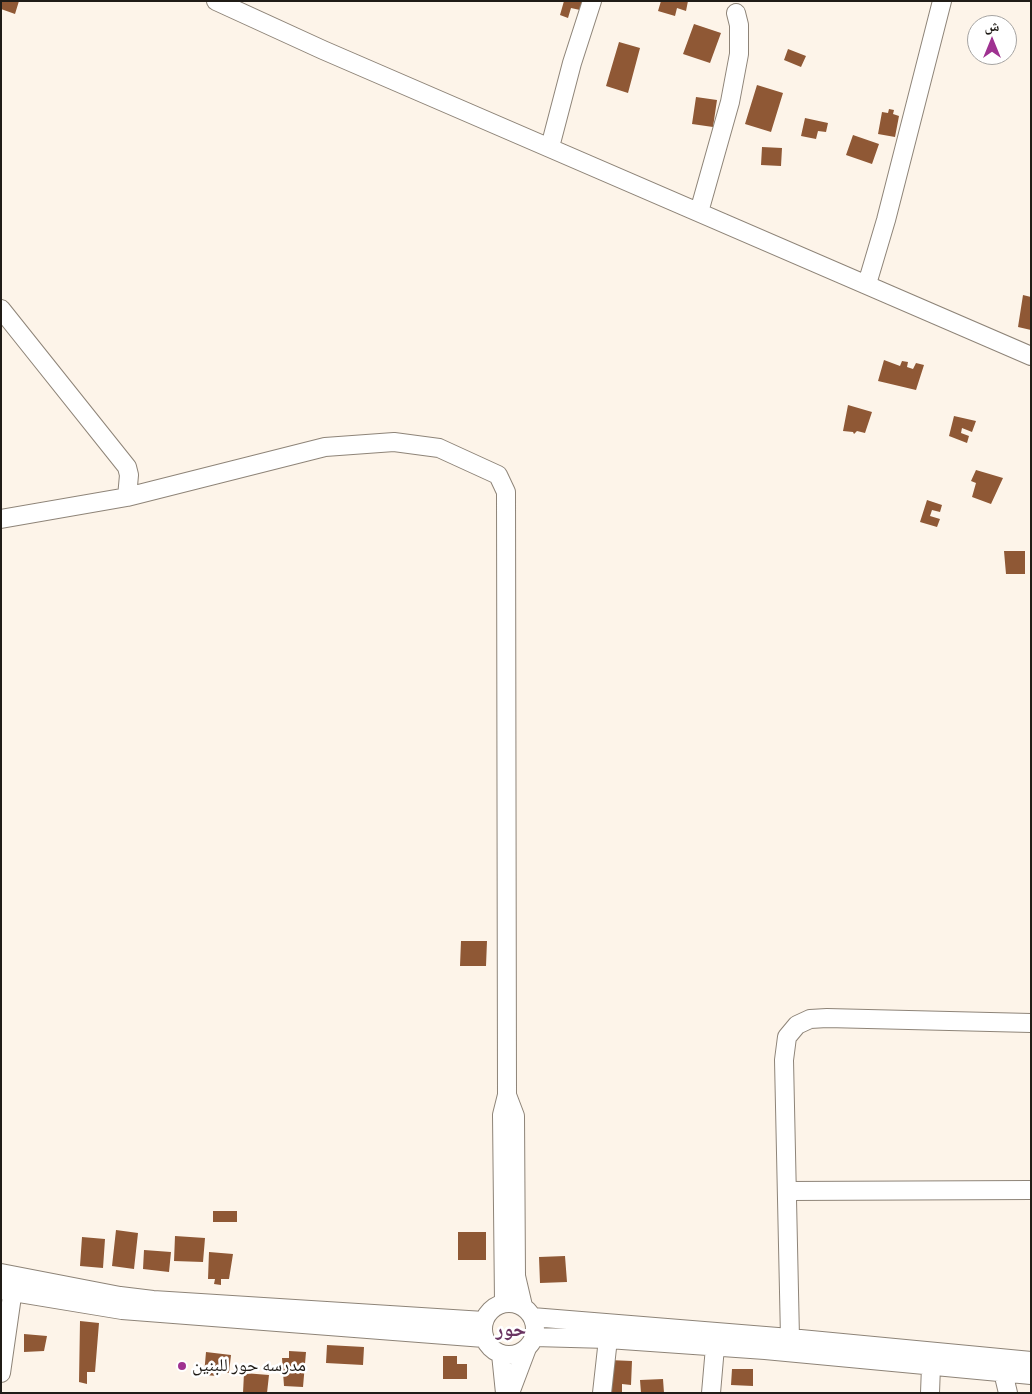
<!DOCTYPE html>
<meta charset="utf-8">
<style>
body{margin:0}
#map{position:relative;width:1032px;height:1394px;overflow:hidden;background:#fdf4e9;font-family:"PT Sans Narrow","Noto Naskh Arabic",sans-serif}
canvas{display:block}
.frame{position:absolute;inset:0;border:2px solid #201c17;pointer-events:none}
.north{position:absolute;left:967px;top:15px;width:50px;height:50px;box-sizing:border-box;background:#fff;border:1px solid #a6a4a2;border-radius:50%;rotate:0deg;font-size:14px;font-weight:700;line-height:20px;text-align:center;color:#201c17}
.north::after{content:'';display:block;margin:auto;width:18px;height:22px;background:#9f3291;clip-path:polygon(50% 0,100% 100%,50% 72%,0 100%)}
</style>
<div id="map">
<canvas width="1032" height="1394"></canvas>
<div class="frame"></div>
<div class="north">ش</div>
</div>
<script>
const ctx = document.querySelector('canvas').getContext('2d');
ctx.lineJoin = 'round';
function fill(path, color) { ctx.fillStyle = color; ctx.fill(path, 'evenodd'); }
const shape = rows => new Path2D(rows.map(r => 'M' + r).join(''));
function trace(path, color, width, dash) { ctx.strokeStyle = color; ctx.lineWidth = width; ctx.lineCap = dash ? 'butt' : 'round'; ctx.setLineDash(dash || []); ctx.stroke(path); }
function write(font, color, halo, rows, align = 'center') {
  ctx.font = font + ' "PT Sans Narrow","Noto Naskh Arabic",sans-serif'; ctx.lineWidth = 5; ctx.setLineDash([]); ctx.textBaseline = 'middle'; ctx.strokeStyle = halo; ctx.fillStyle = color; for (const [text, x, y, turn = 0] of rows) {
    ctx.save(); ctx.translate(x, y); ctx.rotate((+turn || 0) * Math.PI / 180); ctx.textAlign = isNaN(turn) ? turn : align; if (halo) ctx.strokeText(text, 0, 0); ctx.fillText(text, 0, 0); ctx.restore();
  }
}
fill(shape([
 [1,1,19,1,15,14,1,9],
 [564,1,582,1,580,10,571,8,568,18,560,15],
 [661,1,688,1,686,11,677,8,675,16,658,11],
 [694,24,721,33,710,63,683,54],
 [619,42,640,48,628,93,606,86],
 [788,49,806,56,801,67,784,60],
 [757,85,783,93,771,132,745,124],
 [696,97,717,100,713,127,692,124],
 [889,109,894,110,893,114,899,116,895,137,878,134,882,112,888,113],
 [805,118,828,123,826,132,818,131,816,139,801,136],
 [853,135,879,144,872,164,846,155],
 [762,147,782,148,781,166,761,165],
 [1023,295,1031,297,1031,330,1018,327],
 [884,360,900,366,902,361,908,362,907,367,913,369,916,363,924,365,916,390,878,381],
 [848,405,872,412,865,433,857,431,854,434,853,432,843,431],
 [954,416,976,421,972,432,962,428,961,433,969,436,967,443,949,436],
 [976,470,1003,478,991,504,972,497,976,483,971,481],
 [927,500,942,505,940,512,932,510,930,516,940,519,937,527,920,522],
 [1004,551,1025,551,1025,574,1006,574],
 [461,941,487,941,486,966,460,966],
 [213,1211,237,1211,237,1222,213,1222],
 [116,1230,138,1233,134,1269,112,1266],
 [458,1232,486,1232,486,1260,458,1260],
 [175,1236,205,1238,203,1262,174,1261],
 [82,1237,105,1239,103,1268,80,1266],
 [144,1250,171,1252,169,1272,143,1269],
 [209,1252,233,1254,229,1279,221,1279,221,1285,214,1284,215,1279,208,1279],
 [565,1256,567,1282,540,1283,539,1257],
 [80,1321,99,1323,95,1372,87,1372,87,1384,79,1382],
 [24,1334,47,1336,44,1351,24,1352],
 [327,1345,364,1347,363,1365,326,1363],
 [289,1351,306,1352,303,1387,284,1386,282,1358,289,1358],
 [206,1352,231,1355,229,1373,218,1372,218,1376,204,1375],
 [443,1356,457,1356,457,1364,467,1364,467,1379,443,1379],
 [609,1360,632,1361,631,1385,622,1384,622,1392,608,1393],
 [732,1369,753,1369,753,1386,731,1385],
 [244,1373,269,1375,267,1393,243,1393],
 [663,1379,664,1393,641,1393,640,1380]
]), '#8f5835');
const minor = shape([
 [216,1,323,50,1031,356],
 [550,147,572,63,592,1],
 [699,212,730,102,739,54,739,25,736,13],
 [867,284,886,220,942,1],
 [1,309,127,467,129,475,127,497],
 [1,519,127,497,325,447,394,442,439,448,498,475,506,492,507,1095,502,1115,504,1302],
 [507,1095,515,1116,516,1276,523,1306],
 [788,1191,1031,1190],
 [1,1273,120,1296,153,1300,484,1321],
 [1,1290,122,1310,484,1338],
 '483 1329a26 26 0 1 1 52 0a26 26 0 1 1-52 0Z',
 [532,1317,790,1338,1031,1361],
 [534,1337,608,1339,765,1350,1031,1375],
 [790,1338,784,1060,787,1037,797,1025,810,1019,827,1018,1031,1023],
 [501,1354,505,1393],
 [929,1356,931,1366,930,1393],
 [1003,1372,1008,1393],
 [1,1373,14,1282],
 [510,1393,527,1348],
 [602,1393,608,1339],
 [711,1393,715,1347]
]);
trace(minor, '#8e8478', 20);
trace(minor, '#fff', 18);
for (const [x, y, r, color] of [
 [182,1366,5,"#9f3291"]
]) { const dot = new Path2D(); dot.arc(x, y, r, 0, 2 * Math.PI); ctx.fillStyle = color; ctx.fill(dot); trace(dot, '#fff', 2); }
write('18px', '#201c17', '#fff', [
 ["مدرسه حور للبنين",192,1366]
], 'left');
write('bold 20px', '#6a3461', '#fff', [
 ["حور",511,1330]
]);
</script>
